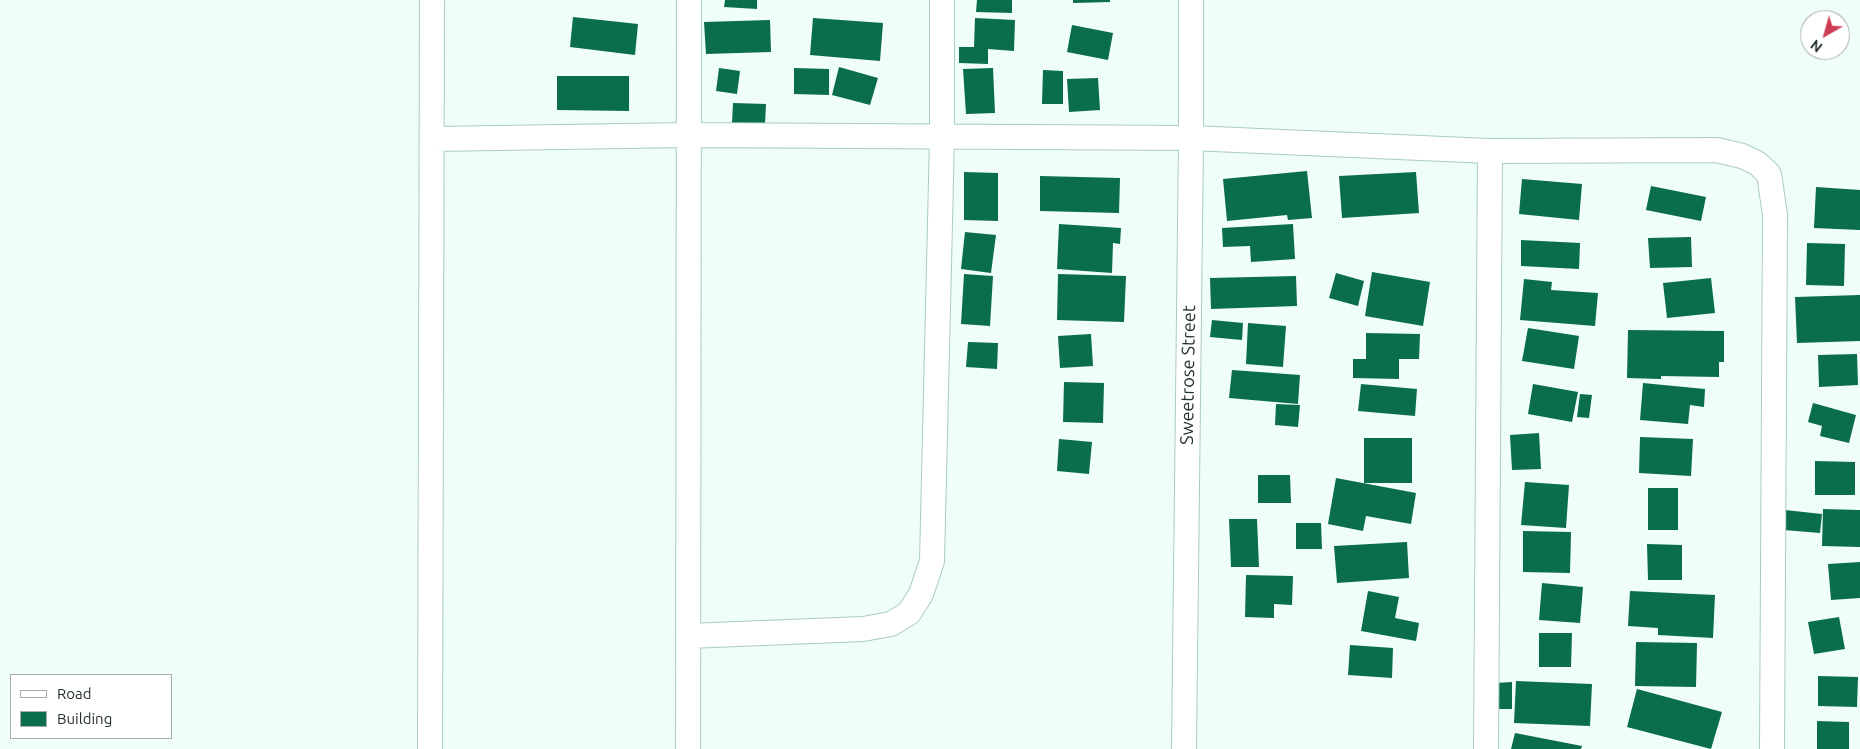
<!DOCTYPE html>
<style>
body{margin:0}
#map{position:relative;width:1860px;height:749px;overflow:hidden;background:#effef7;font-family:Ubuntu,sans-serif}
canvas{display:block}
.legend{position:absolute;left:10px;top:674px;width:162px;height:65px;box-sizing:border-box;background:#fff;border:1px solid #a7adaa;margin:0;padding:6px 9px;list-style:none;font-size:15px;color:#23322b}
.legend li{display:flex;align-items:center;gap:10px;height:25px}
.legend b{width:25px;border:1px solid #a7adaa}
.north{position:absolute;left:1800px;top:10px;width:50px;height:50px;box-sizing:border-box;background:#fff;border:1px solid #a7adaa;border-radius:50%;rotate:218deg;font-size:14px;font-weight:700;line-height:20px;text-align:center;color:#23322b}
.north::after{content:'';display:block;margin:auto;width:18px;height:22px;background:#ce3d56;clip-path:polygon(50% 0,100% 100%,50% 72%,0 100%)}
</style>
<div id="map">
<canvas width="1860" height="749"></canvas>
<ul class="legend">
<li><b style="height:6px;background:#fff"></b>Road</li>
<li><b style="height:14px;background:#096d4e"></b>Building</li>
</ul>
<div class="north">N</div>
</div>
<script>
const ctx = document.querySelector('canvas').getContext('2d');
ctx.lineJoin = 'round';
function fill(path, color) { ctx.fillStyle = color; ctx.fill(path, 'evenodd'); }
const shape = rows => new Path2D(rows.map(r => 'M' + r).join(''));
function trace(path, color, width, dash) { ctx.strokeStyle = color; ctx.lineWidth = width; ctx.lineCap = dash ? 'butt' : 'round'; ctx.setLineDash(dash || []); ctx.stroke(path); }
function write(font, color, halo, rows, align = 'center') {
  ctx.font = font + ' Ubuntu,sans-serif'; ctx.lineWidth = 5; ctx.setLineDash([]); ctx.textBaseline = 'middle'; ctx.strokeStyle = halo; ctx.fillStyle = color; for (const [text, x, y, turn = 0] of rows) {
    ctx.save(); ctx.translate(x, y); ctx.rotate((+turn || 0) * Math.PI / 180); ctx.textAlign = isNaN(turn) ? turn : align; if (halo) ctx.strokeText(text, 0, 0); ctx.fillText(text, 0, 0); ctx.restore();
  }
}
fill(shape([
 [725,0,757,0,757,9,724,7],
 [977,0,1012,0,1012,13,976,12],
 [1073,0,1110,0,1110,2,1073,3],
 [573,17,638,24,635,55,570,47],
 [813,18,883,23,880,61,810,55],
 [975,18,1015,20,1014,51,988,49,988,64,959,63,959,47,974,47],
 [770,20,771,52,706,54,704,22],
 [1072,25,1113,33,1108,60,1067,52],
 [839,67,878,78,870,105,832,95],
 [719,68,740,71,737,94,716,91],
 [794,68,829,69,829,95,794,94],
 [993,68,995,113,966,114,963,69],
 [1043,70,1063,71,1063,104,1042,104],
 [557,76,629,76,629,111,557,110],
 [1098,78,1100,110,1069,112,1067,79],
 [733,103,766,104,765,124,732,123],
 [1307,171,1312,218,1288,220,1287,215,1227,221,1223,179],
 [964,172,998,173,998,221,964,220],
 [1416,172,1419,213,1342,218,1339,176],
 [1040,176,1120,178,1119,213,1040,211],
 [1522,179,1582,184,1579,220,1519,214],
 [1651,186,1706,197,1701,221,1646,210],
 [1816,187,1860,190,1860,230,1814,228],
 [1059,224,1121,228,1120,244,1113,243,1112,273,1057,269],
 [1293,224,1295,259,1251,262,1250,246,1223,247,1222,228],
 [965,232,996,235,991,273,961,269],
 [1691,237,1692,267,1650,268,1648,238],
 [1521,240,1580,243,1579,269,1521,266],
 [1807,243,1845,244,1844,286,1806,285],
 [1372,272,1430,282,1423,326,1365,316],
 [1336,273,1364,281,1358,306,1329,298],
 [964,274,993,276,990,326,961,324],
 [1058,274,1126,276,1124,322,1057,320],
 [1296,276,1297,306,1211,309,1210,278],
 [1711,278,1715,313,1667,318,1663,283],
 [1524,279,1552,282,1551,290,1598,293,1595,326,1520,320],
 [1860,295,1860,341,1797,343,1795,297],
 [1212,320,1243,323,1242,340,1210,337],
 [1248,323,1286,326,1283,367,1246,364],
 [1528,328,1579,336,1574,369,1522,361],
 [1628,330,1724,331,1724,362,1719,362,1719,377,1661,376,1661,379,1627,378],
 [1366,333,1420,334,1419,359,1399,359,1399,379,1353,378,1353,359,1366,359],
 [1091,334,1093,366,1060,368,1058,336],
 [968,342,998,343,997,369,966,367],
 [1857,354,1858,385,1819,387,1818,355],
 [1232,370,1300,375,1298,404,1229,398],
 [1064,382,1104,383,1103,423,1063,422],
 [1643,383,1705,389,1704,407,1690,405,1688,424,1640,420],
 [1361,384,1417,389,1415,416,1358,411],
 [1533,384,1578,392,1572,422,1528,414],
 [1580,394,1592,395,1589,418,1577,417],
 [1813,403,1856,415,1849,443,1820,436,1822,426,1808,422],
 [1276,404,1300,405,1298,427,1275,425],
 [1539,433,1541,469,1512,470,1510,435],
 [1640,437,1693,439,1691,476,1639,473],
 [1364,438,1412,438,1412,483,1364,483],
 [1059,439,1092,442,1089,474,1057,471],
 [1815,461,1855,462,1855,495,1815,495],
 [1258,475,1290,475,1291,503,1258,503],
 [1336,478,1416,493,1411,524,1366,516,1363,531,1328,524],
 [1525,482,1569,485,1566,528,1521,525],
 [1648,488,1678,488,1678,530,1648,530],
 [1823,509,1860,510,1860,547,1822,546],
 [1785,510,1822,514,1820,533,1784,530],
 [1229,519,1257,519,1259,567,1231,567],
 [1296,523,1321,523,1322,549,1296,549],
 [1523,531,1571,532,1570,573,1523,572],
 [1407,542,1409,578,1337,583,1334,546],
 [1647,544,1682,545,1682,580,1648,580],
 [1860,562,1860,598,1831,600,1828,564],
 [1246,575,1293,576,1292,605,1274,604,1274,618,1245,617],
 [1542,583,1583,587,1580,623,1539,620],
 [1368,591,1399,597,1395,618,1419,623,1416,641,1361,631],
 [1630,591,1715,595,1713,638,1658,635,1658,628,1628,626],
 [1839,617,1845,649,1814,654,1808,622],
 [1539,633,1572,633,1571,667,1539,667],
 [1636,642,1697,643,1696,687,1635,686],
 [1350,645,1393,648,1392,678,1348,675],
 [1818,676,1858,677,1857,707,1818,706],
 [1516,681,1592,684,1590,726,1514,723],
 [1512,682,1512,709,1495,709,1495,683],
 [1637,689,1722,712,1711,749,1627,727],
 [1817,721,1849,722,1849,749,1817,749],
 [1515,733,1582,746,1581,749,1511,749]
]), '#096d4e');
const street = shape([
 [433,139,689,135,1191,138,1490,151,1717,150,1742,156,1757,163,1769,174,1775,215,1772,749],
 [688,636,863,629,891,624,909,613,921,594,932,561,942,138,942,0],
 [430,749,432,0],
 [688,749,689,0],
 [1184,749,1191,138,1191,0],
 [1486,749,1490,151]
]);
trace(street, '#a8cebc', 26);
trace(street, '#fff', 24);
write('18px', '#23322b', '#fff', [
 ["Sweetrose Street",1188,375,-89]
]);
</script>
